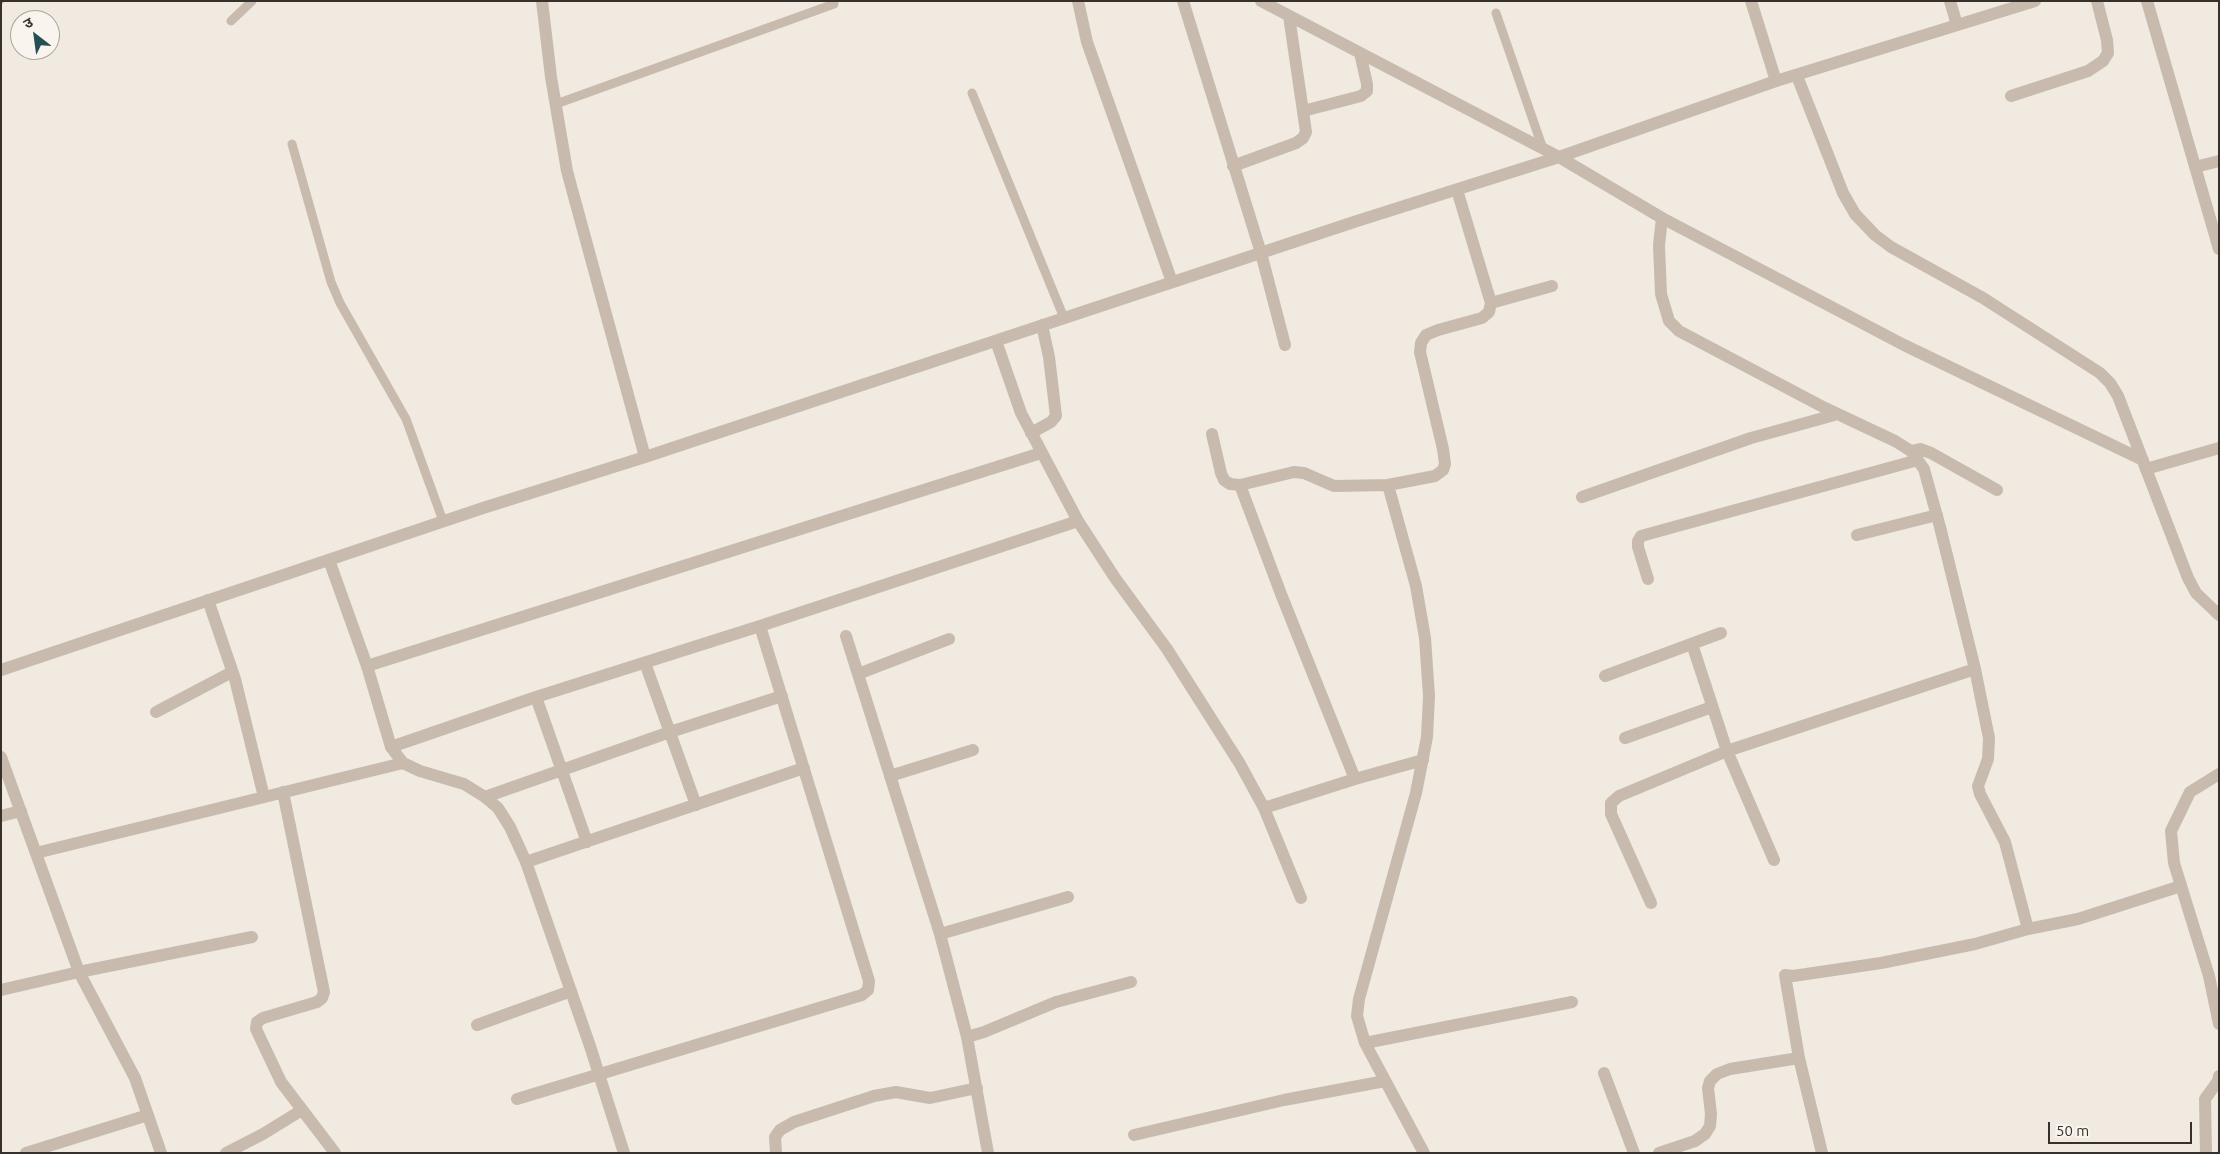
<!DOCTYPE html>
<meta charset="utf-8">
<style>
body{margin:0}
#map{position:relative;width:2220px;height:1154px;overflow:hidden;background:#f1eae1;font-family:Ubuntu,"Noto Sans Devanagari",sans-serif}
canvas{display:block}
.frame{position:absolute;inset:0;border:2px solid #37302b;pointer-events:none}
.north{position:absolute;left:10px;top:10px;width:50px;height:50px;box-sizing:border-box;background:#f9f4ed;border:1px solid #aba69f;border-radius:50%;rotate:330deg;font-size:14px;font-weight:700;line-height:20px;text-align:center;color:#37302b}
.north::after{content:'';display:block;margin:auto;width:18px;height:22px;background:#254f55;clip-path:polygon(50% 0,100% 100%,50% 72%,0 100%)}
.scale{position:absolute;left:2048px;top:1122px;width:144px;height:22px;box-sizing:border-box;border:2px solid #37302b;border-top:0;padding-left:6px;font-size:15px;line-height:18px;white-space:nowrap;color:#37302b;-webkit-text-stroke:4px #f9f4ed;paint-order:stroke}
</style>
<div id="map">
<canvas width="2220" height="1154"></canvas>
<div class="frame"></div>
<div class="north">उ</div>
<div class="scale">50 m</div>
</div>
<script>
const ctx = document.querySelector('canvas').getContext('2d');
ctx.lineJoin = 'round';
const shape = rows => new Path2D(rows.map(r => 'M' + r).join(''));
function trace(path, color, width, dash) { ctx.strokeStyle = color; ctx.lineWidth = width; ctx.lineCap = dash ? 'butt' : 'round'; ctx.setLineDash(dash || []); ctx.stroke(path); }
trace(shape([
 [1,3,3,1]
]), '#b4a698', 3, [2.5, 2.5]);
trace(shape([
 [1496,13,1543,149],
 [231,21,252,1],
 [972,93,1064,318],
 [556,104,834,4],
 [292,144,331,282,340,303,406,419,443,521]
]), '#c8bbae', 9);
trace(shape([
 [542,1,551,77,567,171,645,457],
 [1078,1,1087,42,1172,282],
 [1183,1,1261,253,1285,345],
 [1261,1,1559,157],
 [1751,1,1776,81],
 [1950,1,1957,25],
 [2147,1,2219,249],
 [2011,96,2088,71,2103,61,2108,53,2107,40,2097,1],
 [1303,111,1361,96,1367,91,1367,84,1360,53],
 [1233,166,1296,143,1303,138,1306,132,1289,16],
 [2195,167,2219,161],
 [1662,218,1659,245,1661,294,1669,321,1679,331,1825,408,1895,441,1911,451,1924,469,1940,527,1975,669,1989,738,1988,759,1978,786,1980,794,2005,842,2028,929,1975,944,1881,963,1793,976,1785,975,1799,1058,1822,1153],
 [1491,303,1552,286],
 [996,341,1021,413,1078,521,1115,578,1167,649,1240,764,1264,808,1301,898],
 [1031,433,1051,422,1056,416,1049,357,1042,325],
 [1212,434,1221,473,1224,480,1230,484,1240,485,1294,472,1304,473,1334,486,1388,485,1435,476,1443,470,1445,464,1443,449,1420,352,1421,343,1426,335,1438,330,1482,318,1489,312,1491,303,1457,190],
 [1911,451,1920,449,1931,453,1997,490],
 [2146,469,2219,448],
 [1240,485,1281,594,1355,779],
 [1388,485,1416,586,1425,638,1429,696,1427,737,1416,793,1359,999,1357,1016,1365,1043,1424,1153],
 [1582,497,1751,438,1838,414],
 [1857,535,1937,515],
 [1648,579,1638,547,1638,541,1641,536,1918,460],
 [208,600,235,679,264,797],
 [846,636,940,934,967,1037,988,1153],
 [1692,644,1727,751,1774,860],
 [645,663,696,805],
 [367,666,1041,453],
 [858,674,949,639],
 [1605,676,1721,633],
 [536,697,587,842],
 [156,712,232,672],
 [1625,738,1712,707],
 [391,747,536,697,760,626,1078,521],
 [1,757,79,972,135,1078,161,1153],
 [890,776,973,750],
 [283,792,324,992,322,998,317,1002,263,1018,257,1022,256,1029,281,1082,335,1153],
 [485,797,670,732,782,696],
 [1264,808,1355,779,1423,760],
 [1,816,21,811],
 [36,853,403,763],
 [526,862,804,768],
 [1651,903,1611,814,1611,803,1619,796,1727,751,1975,669],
 [2028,929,2078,919,2181,886],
 [940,934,1068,897],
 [1,990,79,972,252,937],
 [477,1025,571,991],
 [967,1037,984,1032,1056,1002,1131,982],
 [1365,1043,1572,1002],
 [1604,1073,1634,1153],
 [517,1099,862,995,868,990,869,981,760,626],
 [1134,1135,1284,1100,1385,1081],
 [26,1153,148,1115],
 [226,1153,263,1134,302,1110],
 [776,1153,775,1137,780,1130,794,1122,874,1096,896,1092,930,1098,977,1088],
 [1659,1153,1695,1141,1705,1134,1710,1126,1711,1114,1708,1088,1710,1081,1717,1074,1730,1069,1799,1058]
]), '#c8bbae', 12);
trace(shape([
 [1797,76,1843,193,1855,214,1875,235,1891,247,1983,298,2100,373,2110,383,2118,396,2188,578,2196,593,2219,615],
 [1559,157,1662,218,1904,345,2143,460],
 [329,560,367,666,391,747,403,763,420,771,464,784,485,797,498,808,510,827,526,862,590,1046,624,1153],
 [1,670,483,508,645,457,1357,221,1559,157,1776,81,2035,1],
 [2219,774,2190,792,2171,831,2174,863,2209,976,2219,1024],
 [2206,1153,2205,1099,2218,1081,2219,1076]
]), '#c8bbae', 12);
</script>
